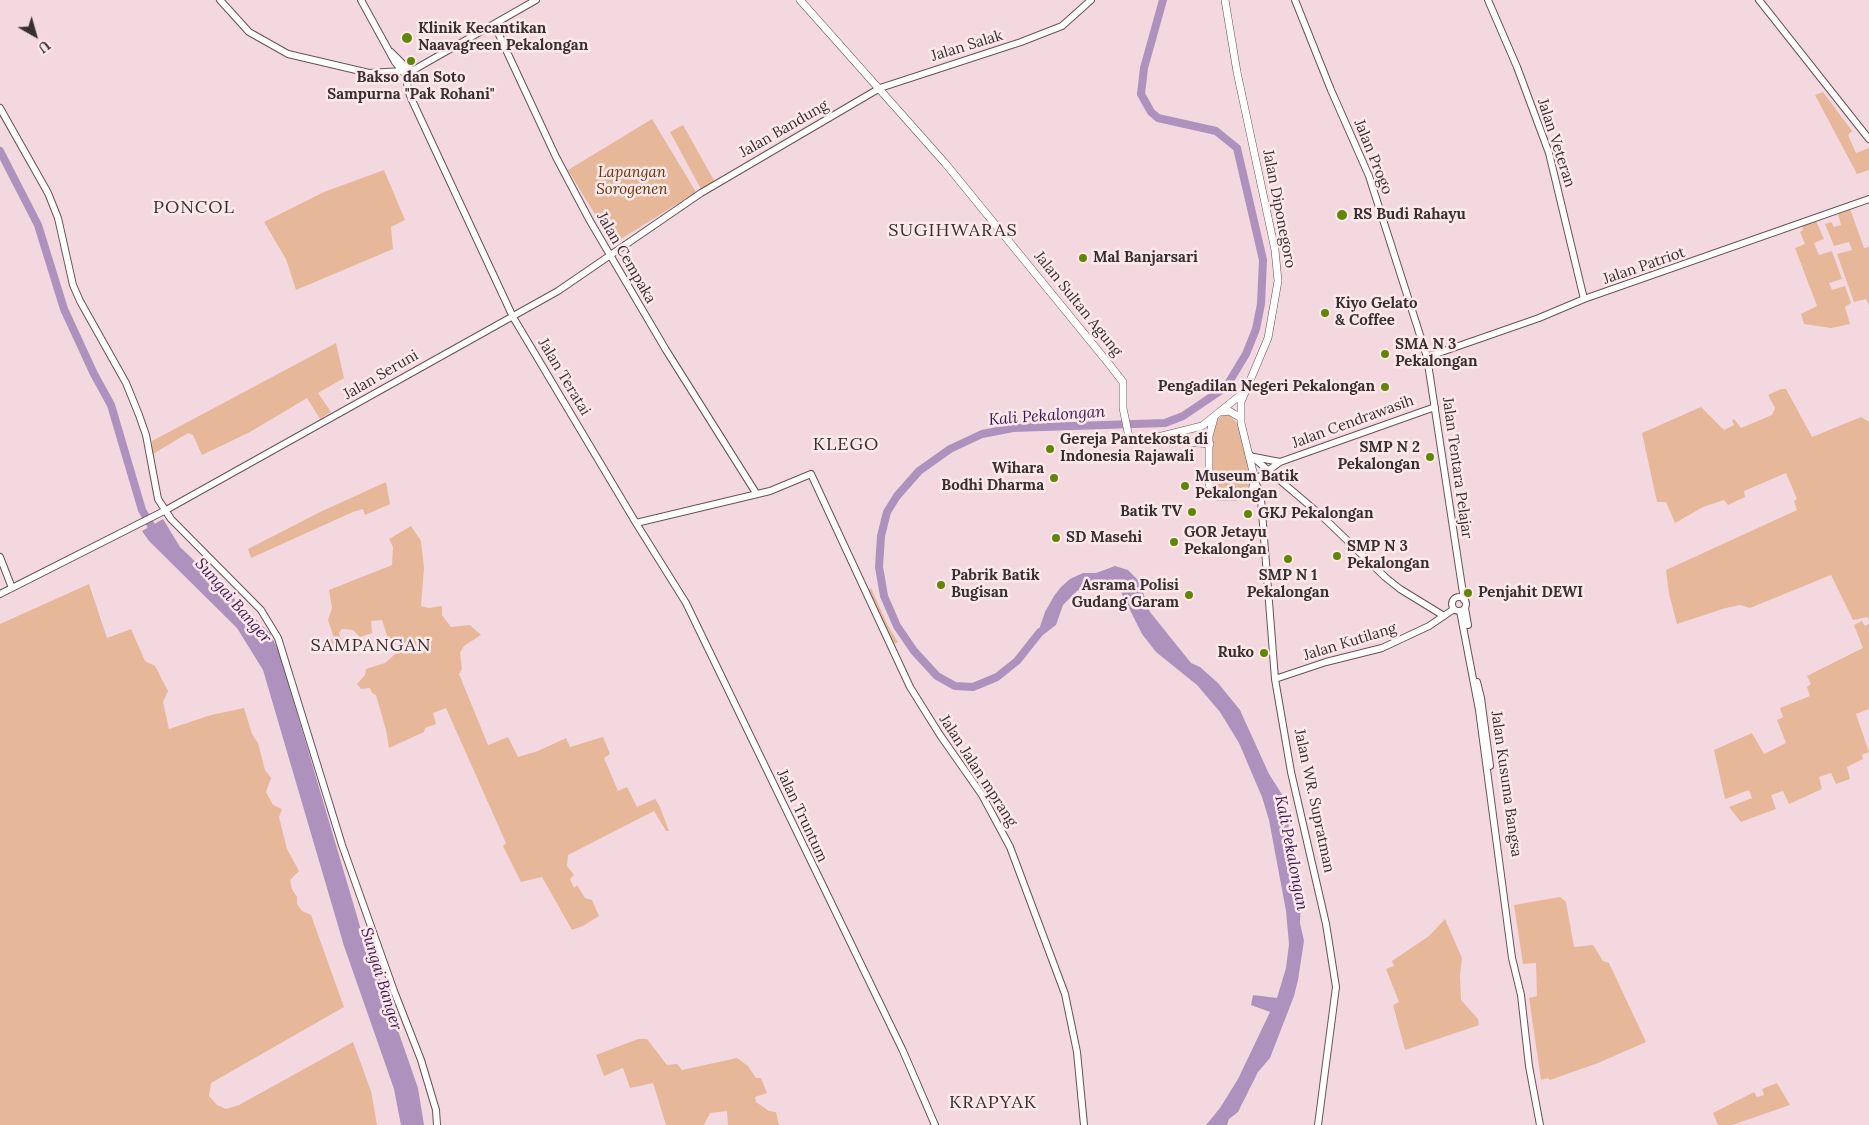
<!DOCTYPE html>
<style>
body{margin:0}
#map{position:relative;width:1869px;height:1125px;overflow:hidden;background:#f3d9df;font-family:Lora,serif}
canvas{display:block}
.north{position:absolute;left:10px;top:10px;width:50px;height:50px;-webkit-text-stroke:4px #fde8ec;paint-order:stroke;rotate:142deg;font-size:14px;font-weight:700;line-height:20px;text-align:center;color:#392f31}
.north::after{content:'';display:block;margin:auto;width:18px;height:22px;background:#392f31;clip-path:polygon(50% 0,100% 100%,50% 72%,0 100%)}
</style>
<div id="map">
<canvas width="1869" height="1125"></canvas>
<div class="north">U</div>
</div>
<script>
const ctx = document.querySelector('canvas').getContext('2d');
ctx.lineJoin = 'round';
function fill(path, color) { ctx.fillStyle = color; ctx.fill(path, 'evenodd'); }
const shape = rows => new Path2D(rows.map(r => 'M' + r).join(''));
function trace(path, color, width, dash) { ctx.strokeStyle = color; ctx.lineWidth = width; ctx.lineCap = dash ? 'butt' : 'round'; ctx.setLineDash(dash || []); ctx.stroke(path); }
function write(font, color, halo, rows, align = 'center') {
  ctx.font = font + ' Lora,serif'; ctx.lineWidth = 5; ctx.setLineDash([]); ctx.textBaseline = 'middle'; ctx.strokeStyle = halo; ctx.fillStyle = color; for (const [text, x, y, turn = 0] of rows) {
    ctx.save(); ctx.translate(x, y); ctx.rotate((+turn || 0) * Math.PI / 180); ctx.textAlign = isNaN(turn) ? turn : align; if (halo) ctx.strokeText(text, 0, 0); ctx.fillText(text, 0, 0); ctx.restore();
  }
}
fill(shape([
 [1823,92,1852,131,1848,135,1856,153,1869,148,1869,170,1857,174,1815,95],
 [652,119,696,192,613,244,568,170],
 [683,125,716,184,702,191,670,132],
 [384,170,405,220,391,227,393,249,296,290,286,259,264,222,324,192],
 [1850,209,1864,248,1869,247,1869,305,1866,299,1854,302,1837,254,1852,250,1849,242,1834,246,1825,224,1831,222,1834,227,1841,225,1838,214],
 [1816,221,1824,239,1814,243,1819,255,1832,251,1842,279,1829,283,1832,290,1845,286,1851,303,1845,307,1850,324,1831,328,1804,324,1801,314,1817,306,1795,248,1805,244,1800,232,1803,230,1802,225],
 [336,343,344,378,318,393,331,412,320,419,307,398,250,432,202,455,193,435,188,433,153,454,152,441],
 [1781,389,1786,389,1812,437,1861,417,1869,422,1869,620,1867,617,1853,620,1831,575,1750,608,1740,605,1726,608,1677,624,1669,594,1666,570,1797,510,1794,501,1797,499,1786,473,1744,491,1745,497,1728,505,1724,500,1703,507,1675,523,1666,502,1657,502,1642,433,1701,407,1724,430,1734,425,1732,420,1734,419,1741,428,1772,415,1775,408,1768,395],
 [1223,415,1229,415,1238,424,1251,480,1250,487,1241,494,1219,493,1214,490,1213,483,1212,428,1216,420],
 [386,482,390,504,365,515,363,509,353,512,251,558,248,549,320,512],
 [411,526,421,541,424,568,421,606,429,608,442,606,442,615,451,627,470,625,481,635,464,646,460,653,462,669,459,674,488,745,508,737,518,757,538,751,566,738,570,747,603,737,610,754,604,758,618,791,627,787,637,807,655,799,660,807,669,831,666,831,654,811,568,855,567,866,574,875,570,879,574,888,577,885,585,898,592,900,599,916,583,926,572,930,542,877,521,882,503,846,506,843,446,708,433,713,436,724,425,728,424,732,389,748,386,730,376,695,372,693,370,688,361,689,357,684,365,675,366,669,385,663,401,649,397,638,389,641,382,620,371,621,372,633,360,637,353,630,342,629,339,633,342,642,332,645,330,640,334,638,328,620,332,608,329,590,392,565,393,547,389,539],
 [89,584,107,638,131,629,145,661,155,666,168,691,163,702,169,729,211,715,244,708,252,734,258,743,265,770,271,778,266,792,273,805,282,809,279,817,287,849,299,871,290,880,292,889,297,897,297,904,302,911,311,915,344,1007,211,1083,209,1096,217,1105,226,1109,239,1105,353,1042,371,1091,377,1125,0,1125,0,624],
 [871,588,888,626,898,642,892,645,868,589],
 [1862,621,1865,626,1869,624,1869,709,1856,714,1869,752,1862,755,1863,759,1847,767,1850,779,1836,784,1831,773,1819,777,1822,789,1789,804,1783,791,1771,795,1776,809,1741,822,1729,807,1752,798,1749,790,1725,799,1714,750,1752,733,1764,754,1786,743,1777,720,1783,717,1780,708,1810,696,1807,687,1811,684,1807,676,1863,648,1854,625],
 [1560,897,1566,902,1574,947,1593,945,1603,961,1609,963,1646,1042,1598,1063,1550,1080,1548,1078,1541,1080,1529,998,1537,996,1536,963,1523,964,1514,905],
 [1445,919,1462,958,1460,976,1461,1000,1478,1019,1479,1025,1405,1050,1393,1005,1399,1002,1386,969,1394,966,1392,961,1429,936],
 [638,1039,647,1039,667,1065,677,1064,682,1070,737,1058,748,1066,756,1078,761,1078,767,1093,755,1097,756,1102,769,1111,776,1112,779,1125,728,1125,727,1111,710,1113,704,1125,666,1125,653,1083,630,1088,623,1068,604,1076,596,1055],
 [1777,1083,1790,1105,1732,1125,1718,1125,1713,1113,1754,1092,1757,1097,1764,1095,1762,1089]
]), '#e7b79a');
fill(shape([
 [163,519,180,547,270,633,279,652,364,940,372,956,418,1088,424,1125,401,1125,394,1089,344,946,263,670,237,628,149,541,142,531],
 [1115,566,1128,570,1139,581,1150,612,1191,663,1200,667,1218,683,1240,710,1269,774,1283,796,1292,843,1295,884,1301,900,1300,923,1304,941,1298,980,1294,996,1270,1058,1258,1072,1238,1112,1229,1119,1227,1125,1206,1125,1220,1108,1238,1079,1270,1012,1251,1005,1253,995,1277,998,1286,968,1289,944,1286,911,1269,820,1262,797,1239,743,1220,712,1197,685,1156,652,1142,634,1118,586,1105,582,1085,586,1077,591,1063,605,1056,625,1035,641,1045,612,1054,596,1061,587,1070,579,1083,573,1096,573]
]), '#ae92bd');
trace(shape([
 [0,151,38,225,64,309,94,374,111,405,142,510,156,534],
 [1040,632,1017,661,997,677,973,687,955,686,937,676,914,651,897,626,884,596,879,567,881,536,887,512,897,496,919,471,950,449,982,434,1013,428,1165,423,1183,416,1226,387,1246,354,1256,329,1261,304,1263,260,1237,148,1216,131,1158,118,1151,112,1141,94,1144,68,1163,0]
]), '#ae92bd', 8);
const secondary = shape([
 [220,0,249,32,288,54,369,73,403,71],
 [361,0,395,62,404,73,408,74,411,70,408,66,403,69],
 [1295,0,1331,90,1369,176,1427,357,1464,600],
 [1488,0,1517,67,1549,153,1584,299],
 [1759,0,1869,139],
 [494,24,556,157,590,221,666,350,756,493],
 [391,52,405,66],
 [410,72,536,0],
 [406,74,408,90,411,98,513,317,636,523,770,491,811,474,910,687,940,735,982,795,1010,847,1065,994,1077,1052,1084,1125],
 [0,108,48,193,58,218,73,285,80,301,126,383,139,415,146,435,158,499,171,519,261,610,278,638,342,845,394,991,421,1060,436,1110,437,1125],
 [1427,357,1539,318,1584,299,1869,199],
 [1249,454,1323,517,1385,577,1400,589,1444,616],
 [1254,457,1280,462],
 [1255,480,1280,462,1435,407],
 [1255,482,1260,492,1261,499,1275,679,1291,772,1326,924,1336,987,1318,1125],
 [1248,493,1261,499],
 [636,523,686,603,903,1051,935,1125],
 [0,557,12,588],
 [0,594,166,510,558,291,701,193,880,88,1021,42,1062,26,1091,0],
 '1452 604a7 7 0 1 1 14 0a7 7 0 1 1-14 0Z',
 [1465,608,1468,625],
 [1460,611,1479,710,1512,958,1521,995,1529,1066,1540,1125],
 [1275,679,1326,662,1382,648,1429,626,1454,609],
 [1477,682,1481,698,1490,766]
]);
const primary = shape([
 [800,0,945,163,1109,364,1123,382,1123,408,1130,442,1142,441,1202,426,1243,393],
 [1222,412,1229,411,1241,418],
 [1214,418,1209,436,1209,485,1219,497,1242,496,1252,490,1255,480,1241,423,1241,402,1268,338,1278,281,1275,250,1237,72,1225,0],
 [1152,439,1210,444]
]);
trace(secondary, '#675257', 8);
trace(primary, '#675257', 8);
trace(secondary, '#fff', 6);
trace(primary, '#fff', 7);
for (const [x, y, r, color] of [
 [407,38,6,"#618606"],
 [411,61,5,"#618606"],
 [1342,215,6,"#618606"],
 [1083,258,5,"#618606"],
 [1325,313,5,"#618606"],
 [1385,354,5,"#618606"],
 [1385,387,5,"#618606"],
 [1050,449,5,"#618606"],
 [1430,457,5,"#618606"],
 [1054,478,5,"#618606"],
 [1185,486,5,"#618606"],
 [1192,512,5,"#618606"],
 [1248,514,5,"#618606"],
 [1056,538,5,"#618606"],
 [1174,542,5,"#618606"],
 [1337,556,5,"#618606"],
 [1288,559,5,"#618606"],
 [941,585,5,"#618606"],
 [1468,593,5,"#618606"],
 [1189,595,5,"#618606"],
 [1264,653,5,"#618606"]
]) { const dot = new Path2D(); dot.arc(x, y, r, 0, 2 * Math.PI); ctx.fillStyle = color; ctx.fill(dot); trace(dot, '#fde8ec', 2); }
write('bold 15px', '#392f31', '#fde8ec', [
 ["Klinik Kecantikan",418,29],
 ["Naavagreen Pekalongan",418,46],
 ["Bakso dan Soto",411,78,"center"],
 ["Sampurna \"Pak Rohani\"",411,95,"center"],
 ["RS Budi Rahayu",1353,215],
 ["Mal Banjarsari",1093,258],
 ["Kiyo Gelato",1335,304],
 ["& Coffee",1335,321],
 ["SMA N 3",1395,345],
 ["Pekalongan",1395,362],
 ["Pengadilan Negeri Pekalongan",1375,387,"right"],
 ["Gereja Pantekosta di",1060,440],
 ["Indonesia Rajawali",1060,457],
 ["SMP N 2",1420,448,"right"],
 ["Pekalongan",1420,465,"right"],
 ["Wihara",1044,469,"right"],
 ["Bodhi Dharma",1044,486,"right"],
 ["Museum Batik",1195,477],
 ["Pekalongan",1195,494],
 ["Batik TV",1182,512,"right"],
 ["GKJ Pekalongan",1258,514],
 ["GOR Jetayu",1184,533],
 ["Pekalongan",1184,550],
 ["SD Masehi",1066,538],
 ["SMP N 3",1347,547],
 ["Pekalongan",1347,564],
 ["Pabrik Batik",951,576],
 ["Bugisan",951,593],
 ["SMP N 1",1288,576,"center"],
 ["Pekalongan",1288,593,"center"],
 ["Asrama Polisi",1179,586,"right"],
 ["Gudang Garam",1179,603,"right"],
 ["Penjahit DEWI",1478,593],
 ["Ruko",1254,653,"right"]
], 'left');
write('15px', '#392f31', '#fde8ec', [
 ["Jalan Salak",967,46,-17],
 ["Jalan Bandung",784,129,-30],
 ["Jalan Veteran",1556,143,72],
 ["Jalan Progo",1373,157,68],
 ["Jalan Diponegoro",1279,209,79],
 ["Jalan Cempaka",626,258,60],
 ["Jalan Patriot",1644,266,-19],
 ["Jalan Sultan Agung",1078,304,51],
 ["Jalan Seruni",381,375,-30],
 ["Jalan Teratai",564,377,59],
 ["Jalan Cendrawasih",1353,422,-20],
 ["Jalan Tentara Pelajar",1457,468,82],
 ["Jalan Kutilang",1350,642,-17],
 ["Jalan Jalan mprang",978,771,57],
 ["Jalan Kusuma Bangsa",1506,784,82],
 ["Jalan WR. Supratman",1314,801,78],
 ["Jalan Truntum",802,816,65]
]);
write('italic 15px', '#6c3100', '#fde8ec', [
 ["Lapangan",632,173],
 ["Sorogenen",632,190]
]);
write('italic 16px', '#3c174d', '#fde8ec', [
 ["Kali Pekalongan",1047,416,-4],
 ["Sungai Banger",233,601,49],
 ["Kali Pekalongan",1291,853,79],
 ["Sungai Banger",381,979,73]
]);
ctx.letterSpacing = '1px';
write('18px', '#392f31', '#fde8ec', [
 ["PONCOL",194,208],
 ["SUGIHWARAS",953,231],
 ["KLEGO",846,445],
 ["SAMPANGAN",371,646],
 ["KRAPYAK",993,1103]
]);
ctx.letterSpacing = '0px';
</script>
